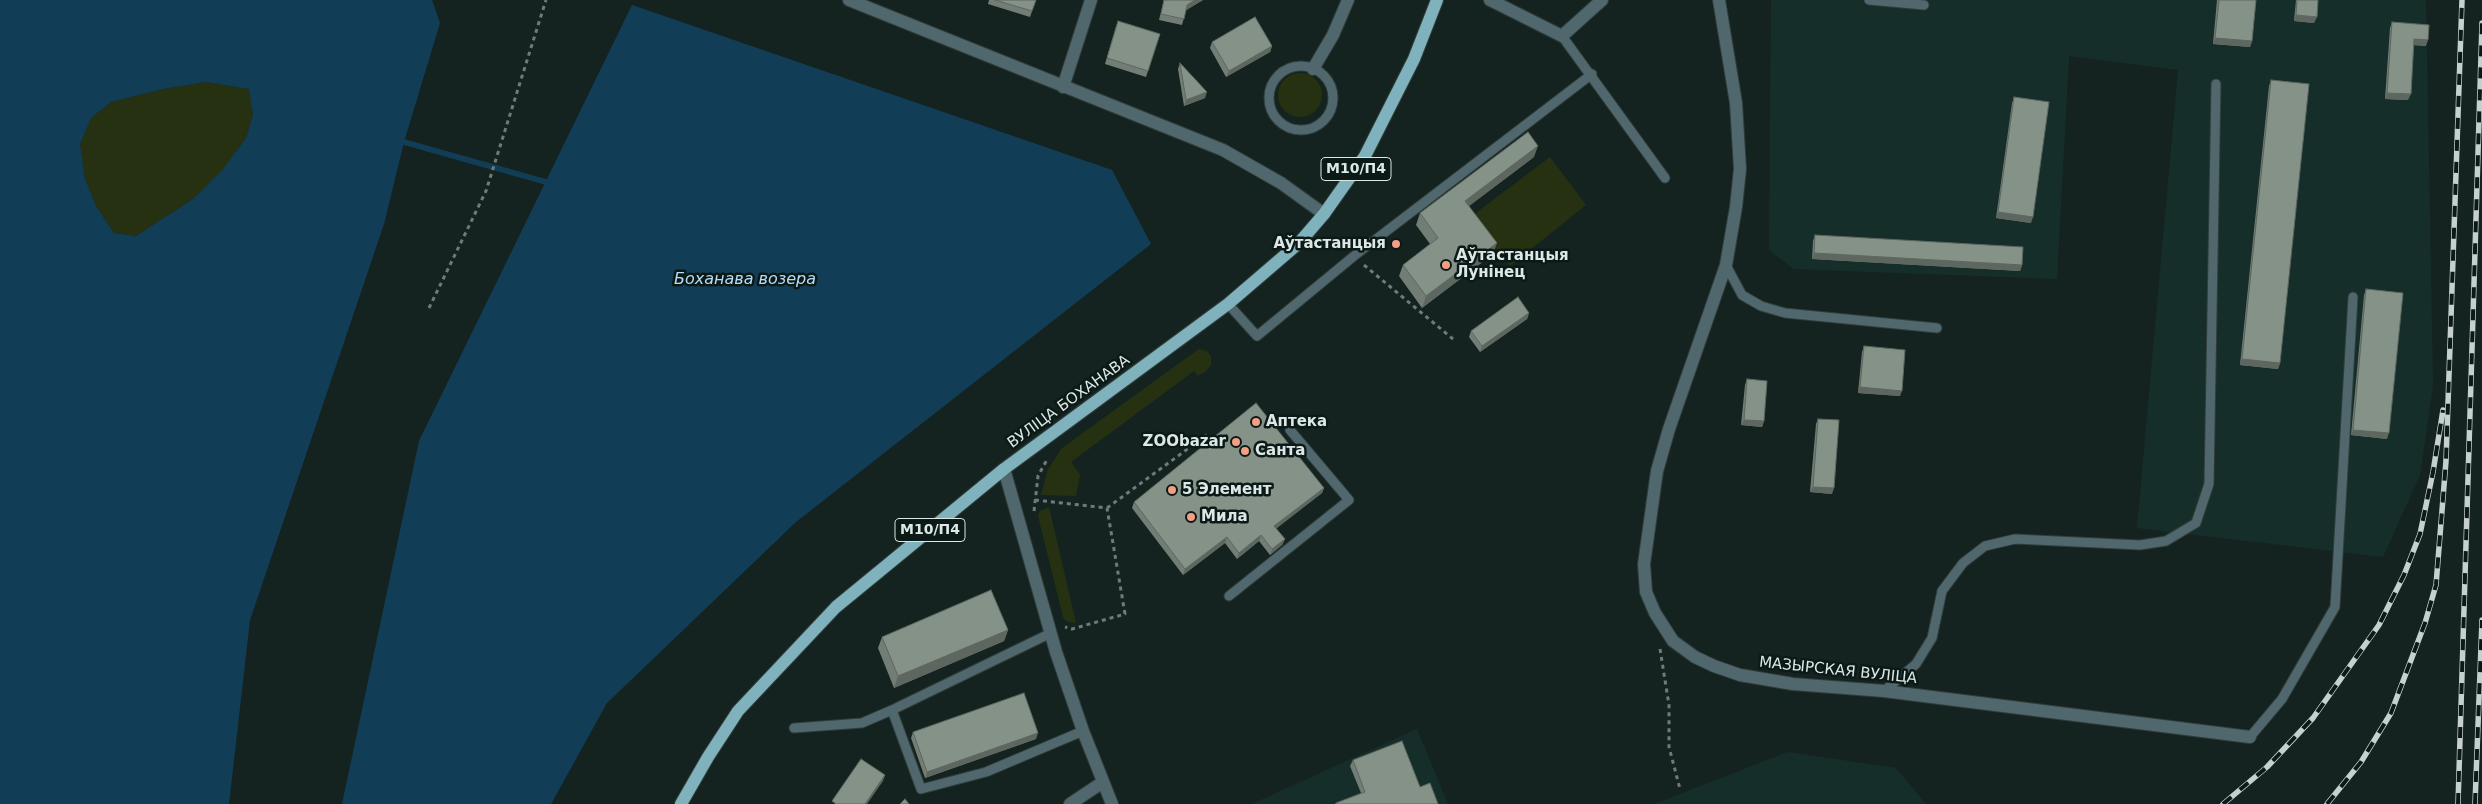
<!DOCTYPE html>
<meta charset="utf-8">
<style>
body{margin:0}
canvas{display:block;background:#142320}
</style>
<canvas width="2482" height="804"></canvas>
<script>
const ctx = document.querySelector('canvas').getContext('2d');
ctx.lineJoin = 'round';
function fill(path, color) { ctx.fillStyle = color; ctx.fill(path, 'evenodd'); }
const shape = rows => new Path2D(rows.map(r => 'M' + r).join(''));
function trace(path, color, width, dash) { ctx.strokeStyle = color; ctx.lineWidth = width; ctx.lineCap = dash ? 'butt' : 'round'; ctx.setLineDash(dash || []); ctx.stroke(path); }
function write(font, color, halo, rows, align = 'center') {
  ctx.font = font + ' "DejaVu Sans",sans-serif'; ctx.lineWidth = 5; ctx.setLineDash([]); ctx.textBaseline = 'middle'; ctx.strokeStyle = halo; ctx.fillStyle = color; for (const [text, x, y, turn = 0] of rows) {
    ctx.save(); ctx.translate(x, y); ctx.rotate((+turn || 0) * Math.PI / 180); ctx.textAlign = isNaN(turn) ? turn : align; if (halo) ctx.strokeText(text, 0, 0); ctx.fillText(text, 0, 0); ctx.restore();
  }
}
fill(shape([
 [1771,0,2426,0,2433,386,2420,475,2383,557,2137,528,2178,70,2069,56,2057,279,1794,269,1769,250],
 [1417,729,1448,804,1252,804],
 [1788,752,1896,768,1926,804,1654,804]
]), '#162e2a');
fill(shape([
 '1278 95a22 22 0 1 1 44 0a22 22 0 1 1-44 0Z',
 [206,82,250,89,253,115,246,138,223,169,193,199,136,236,114,233,96,206,85,179,80,144,91,118,111,102,163,89],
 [1550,157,1586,205,1510,266,1472,216],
 [1199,349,1207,351,1211,357,1211,365,1205,372,1198,376,1194,371,1071,462,1080,475,1076,496,1041,495,1048,469,1062,448],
 [1049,507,1076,623,1066,621,1063,617,1038,516,1040,511]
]), '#263112');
fill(shape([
 [0,0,432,0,440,23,404,142,384,224,250,620,229,804,0,804],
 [206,82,249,89,253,115,246,138,223,169,193,199,136,236,114,233,96,206,85,179,80,144,91,118,111,102,163,89],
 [632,5,1112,170,1151,244,796,522,607,703,551,804,342,804,419,441]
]), '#123d57');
trace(shape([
 [404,142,546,182]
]), '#123d57', 5.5);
const lane = shape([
 [1869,0,1924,5],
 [1562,36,1665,178],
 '1269 98a32 32 0 1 1 64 0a32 32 0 1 1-64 0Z',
 [1726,265,1742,295,1761,306,1785,313,1937,328],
 [1228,304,1257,336,1354,256,1592,74],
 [1229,596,1349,500,1290,430],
 [1051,633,892,710,921,789,986,772,1083,731],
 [1884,691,1916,664,1932,638,1942,591,1963,563,1985,546,2015,539,2140,545,2166,541,2196,523,2209,484,2216,84],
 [794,728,862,723,892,710],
 [2250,737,2282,699,2335,607,2353,297]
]);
const street = shape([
 [849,0,1223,150,1281,183,1324,214],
 [1490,0,1562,36,1602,0],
 [1719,0,1736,103,1740,169,1736,207,1726,265,1669,429,1657,471,1644,564,1646,592,1655,613,1673,641,1695,657,1714,666,1740,675,1793,684,1884,691,2250,737],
 [1313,69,1333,35,1348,0],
 [1063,87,1091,0],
 [1004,469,1056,652,1083,731,1112,804],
 [1070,804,1103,782]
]);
const primary = shape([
 [681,804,708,757,738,711,836,607,1004,469,1228,304,1299,243,1324,214,1365,156,1414,59,1437,0]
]);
trace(lane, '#303e3c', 11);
trace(street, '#303e3c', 14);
trace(primary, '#303e3c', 14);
trace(shape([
 [1364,265,1453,339],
 [429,308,486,191,546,0],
 [1035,500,1107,508,1125,614,1072,629,1065,627],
 [1107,508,1208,434],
 [1034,511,1038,476,1048,458],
 [1660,649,1669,705,1669,747,1680,789]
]), '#6f7b79', 3, [4, 4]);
trace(lane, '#50686d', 9);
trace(street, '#50686d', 12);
trace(primary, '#7fb2bc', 12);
const rail = shape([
 [2223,804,2267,767,2313,718,2379,625,2404,575,2420,534,2433,472,2443,410],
 [2327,804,2361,762,2391,713,2425,623,2436,585,2446,461,2462,0],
 [2458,804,2482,23],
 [2475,804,2482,620]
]);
trace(rail, '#c6d1cf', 5.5);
trace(rail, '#0b1917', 4, [11]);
fill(shape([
 [989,0,1036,0,1030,17,988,4],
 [1164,0,1203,0,1186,10,1182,25,1159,20],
 [2217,0,2256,0,2252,41,2250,47,2213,44],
 [2296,0,2318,0,2314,23,2294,21],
 [2392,22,2426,46,2414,45,2408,100,2385,99,2390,28],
 [1116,27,1148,71,1146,77,1105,64],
 [1212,42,1272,46,1270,52,1226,77,1210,48],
 [1180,63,1205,98,1184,106,1178,69],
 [2271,80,2280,363,2278,369,2240,365,2269,86],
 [2014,97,2031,223,1996,218,2012,103],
 [1534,157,1469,206,1493,254,1422,308,1399,276,1403,265,1430,244,1416,225,1420,213],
 [1815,235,2022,265,2020,271,1812,259,1813,241],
 [2366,289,2387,439,2351,435,2364,295],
 [1529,313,1527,319,1480,352,1469,337,1471,331],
 [1864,346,1900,396,1858,393,1862,352],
 [1747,379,1764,421,1762,427,1741,425,1745,385],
 [1818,419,1832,494,1810,492,1816,424],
 [1324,488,1322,493,1276,528,1285,539,1282,545,1270,555,1259,541,1237,559,1225,543,1183,575,1132,508,1134,502],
 [1008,630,1004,641,894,688,878,648,882,637],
 [913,732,1036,739,925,778,911,738],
 [1353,760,1420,787,1438,804,1335,804,1336,803,1361,793,1350,766]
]), '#727e75');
fill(shape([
 [1195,0,1203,0,1185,11,1187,5],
 [2296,15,2317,17,2314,23,2294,21],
 [2215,38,2252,41,2250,47,2213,44],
 [2414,39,2428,40,2426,46,2412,45],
 [1272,46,1270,52,1226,77,1229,71],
 [1207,92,1205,98,1184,106,1186,100],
 [2387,93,2411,94,2408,100,2385,99],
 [1538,146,1534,157,1461,212,1465,201],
 [1998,212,2033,217,2031,223,1996,218],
 [1497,243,1493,254,1422,308,1426,296],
 [1814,253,2022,265,2020,271,1812,259],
 [1529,313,1527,319,1480,352,1482,346],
 [2242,359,2280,363,2278,369,2240,365],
 [1860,387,1902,391,1900,396,1858,393],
 [1744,420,1764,421,1762,427,1741,425],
 [2353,430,2389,433,2387,439,2351,435],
 [1813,487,1834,488,1832,494,1810,492],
 [1324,488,1322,493,1272,532,1274,526],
 [1261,535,1259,541,1237,559,1239,553],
 [1227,537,1225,543,1183,575,1185,569],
 [1285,539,1282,545,1270,555,1272,549],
 [1008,630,1004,641,894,688,898,676],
 [1038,733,1036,739,925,778,927,772],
 [885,775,883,781,867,804,865,804]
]), '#5d665f');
const building = shape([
 [995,0,1036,0,1032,11,995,0],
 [1164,0,1195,0,1187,5,1184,19,1161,14,1164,0],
 [2219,0,2256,0,2252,41,2215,38,2219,0],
 [2297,0,2318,0,2317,17,2296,15,2297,0],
 [1255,17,1272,46,1229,71,1212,42,1255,17],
 [1118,21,1160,34,1148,71,1107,58,1118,21],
 [2392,22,2429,25,2428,40,2414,39,2411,94,2387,93,2392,22],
 [1180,63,1207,92,1186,100,1180,63],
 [2271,80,2309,84,2280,363,2242,359,2271,80],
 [2014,97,2049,102,2033,217,1998,212,2014,97],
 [1528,132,1538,146,1465,201,1497,243,1426,296,1403,265,1438,238,1420,213,1528,132],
 [1815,235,2023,247,2022,265,1814,253,1815,235],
 [2366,289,2403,293,2389,433,2353,430,2366,289],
 [1518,297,1529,313,1482,346,1471,331,1518,297],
 [1864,346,1905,350,1902,391,1860,387,1864,346],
 [1747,379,1767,381,1764,421,1744,420,1747,379],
 [1256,403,1324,488,1274,526,1285,539,1272,549,1261,535,1239,553,1227,537,1185,569,1134,502,1256,403],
 [1818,419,1839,420,1834,488,1813,487,1818,419],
 [991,590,1008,630,898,676,882,637,991,590],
 [1024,693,1038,733,927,772,913,732,1024,693],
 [1402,741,1420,787,1430,783,1438,804,1336,804,1336,803,1365,792,1353,760,1402,741],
 [861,759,885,775,865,804,836,804,832,801,861,759],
 [905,799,909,804,900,804,905,799]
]);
fill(building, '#859288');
trace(building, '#5d665f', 1);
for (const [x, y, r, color] of [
 [1396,244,5,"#f39f83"],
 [1446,265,5,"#f39f83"],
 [1256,422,5,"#f39f83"],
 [1236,442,5,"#f39f83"],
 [1245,451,5,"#f39f83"],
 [1172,490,5,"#f39f83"],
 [1191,517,5,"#f39f83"]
]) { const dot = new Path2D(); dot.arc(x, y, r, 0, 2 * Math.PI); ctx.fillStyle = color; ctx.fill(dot); trace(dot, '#0b1917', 2); }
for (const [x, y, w] of [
 [1356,169,70],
 [930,530,70]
]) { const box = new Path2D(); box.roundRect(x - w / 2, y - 11.5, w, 23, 4); ctx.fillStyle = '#0b1917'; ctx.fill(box); trace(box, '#dde7e5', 1); }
write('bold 14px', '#dde7e5', null, [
 ["М10/П4",1356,169],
 ["М10/П4",930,530]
]);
write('bold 15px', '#dde7e5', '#0b1917', [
 ["Аўтастанцыя",1386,244,"right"],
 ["Аўтастанцыя",1456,256],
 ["Лунінец",1456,273],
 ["Аптека",1266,422],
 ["ZOObazar",1226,442,"right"],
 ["Санта",1255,451],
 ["5 Элемент",1182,490],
 ["Мила",1201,517]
], 'left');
write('15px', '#dde7e5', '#0b1917', [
 ["ВУЛІЦА БОХАНАВА",1069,402,-36],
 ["МАЗЫРСКАЯ ВУЛІЦА",1838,671,6]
]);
write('italic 16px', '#b5dcf9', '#0b1917', [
 ["Боханава возера",745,280]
]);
</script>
